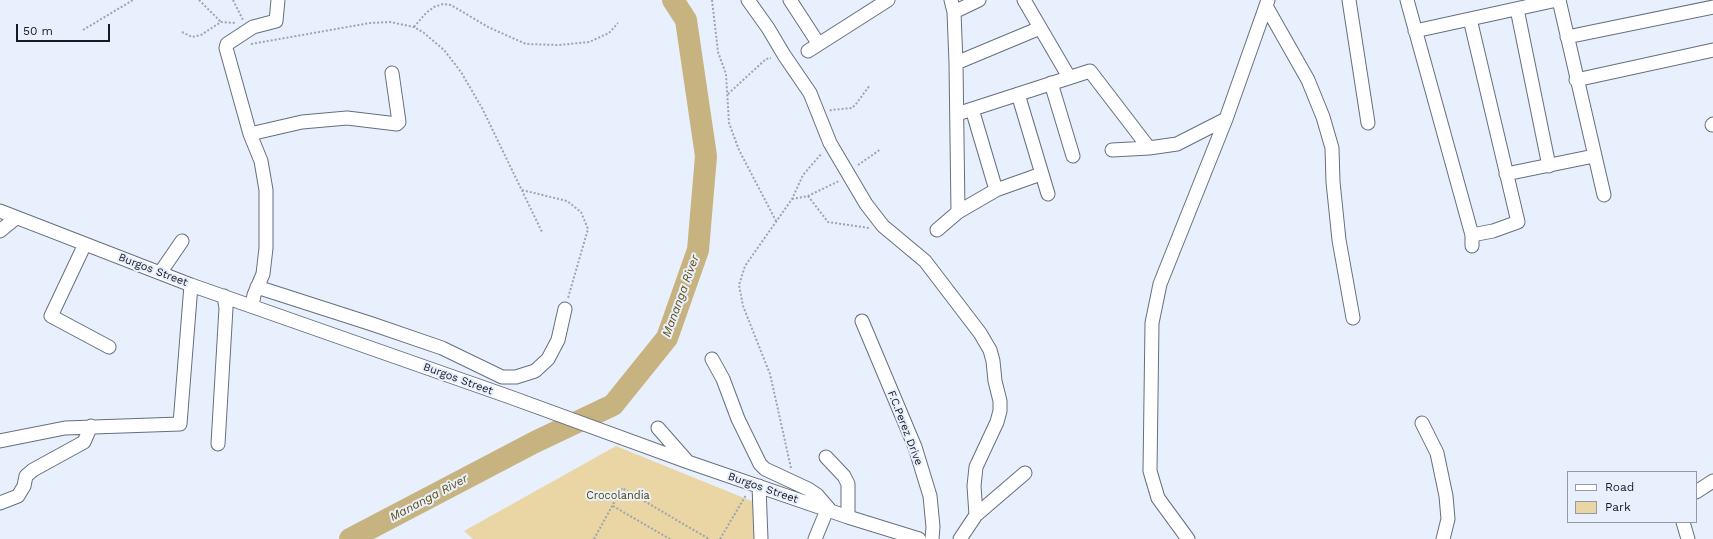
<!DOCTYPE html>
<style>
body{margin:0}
#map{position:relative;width:1713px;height:539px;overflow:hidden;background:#e8f0fe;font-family:"Work Sans",sans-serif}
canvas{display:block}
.legend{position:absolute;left:1567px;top:471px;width:130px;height:52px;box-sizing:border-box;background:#e8f0fe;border:1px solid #949aa5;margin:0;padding:5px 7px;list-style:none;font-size:12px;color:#171a20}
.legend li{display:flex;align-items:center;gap:8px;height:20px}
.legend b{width:20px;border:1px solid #949aa5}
.scale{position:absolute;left:16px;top:24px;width:94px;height:18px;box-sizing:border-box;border:2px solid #171a20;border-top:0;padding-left:5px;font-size:12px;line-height:14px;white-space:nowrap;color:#171a20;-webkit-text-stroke:3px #e8f0fe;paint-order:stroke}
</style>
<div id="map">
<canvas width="1713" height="539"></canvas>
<ul class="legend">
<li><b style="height:5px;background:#fff"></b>Road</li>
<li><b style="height:11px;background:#ead6a4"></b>Park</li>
</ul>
<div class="scale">50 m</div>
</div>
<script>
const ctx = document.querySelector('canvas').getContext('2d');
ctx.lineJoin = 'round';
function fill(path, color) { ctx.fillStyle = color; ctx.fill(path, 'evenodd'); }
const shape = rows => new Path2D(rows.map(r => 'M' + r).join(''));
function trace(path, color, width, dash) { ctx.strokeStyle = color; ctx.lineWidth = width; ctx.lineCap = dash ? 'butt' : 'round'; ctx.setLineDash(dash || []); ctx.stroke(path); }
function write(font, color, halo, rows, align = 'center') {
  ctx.font = font + ' "Work Sans",sans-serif'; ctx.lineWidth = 4; ctx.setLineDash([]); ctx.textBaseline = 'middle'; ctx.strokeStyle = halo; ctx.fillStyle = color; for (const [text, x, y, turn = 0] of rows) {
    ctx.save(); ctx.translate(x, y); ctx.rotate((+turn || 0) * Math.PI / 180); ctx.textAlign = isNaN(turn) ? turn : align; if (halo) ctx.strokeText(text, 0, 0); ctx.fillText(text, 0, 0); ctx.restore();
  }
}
fill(shape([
 [616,446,754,502,755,539,473,539,464,531]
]), '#ead6a4');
trace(shape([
 [350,539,535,442,613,405,667,338,698,250,706,156,686,20,673,0]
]), '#c7b37f', 22);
const minor = shape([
 [748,0,768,28,784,55,810,93,830,143,866,204,883,226,925,261,980,333,990,350,993,361,995,381,1000,401,1000,411,997,422,976,467,974,486,976,515],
 [790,0,818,43],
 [951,0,954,12,956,63,958,212],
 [1024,0,1069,77],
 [1349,0,1368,123],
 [1407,0,1472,235,1472,246],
 [1559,0,1604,195],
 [1266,6,1308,80,1323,117,1332,148,1333,182,1339,240,1353,318],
 [1517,9,1549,166],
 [954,12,979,0],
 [1470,19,1518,222,1493,231,1472,235],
 [1415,31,1557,0],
 [1567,37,1713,7],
 [808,51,888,0],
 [956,63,1040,28],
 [1576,80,1713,50],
 [1051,83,1073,156],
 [1018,94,1048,194],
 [972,109,996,190],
 [957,114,1090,71,1149,148],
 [1712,125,1713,124],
 [250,134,302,122,347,118,397,124,399,122,392,73],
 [1112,150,1149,148,1177,144,1226,119],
 [1506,174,1594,156],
 [0,211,191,285,510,397,688,462,848,517,919,539],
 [937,230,958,212,996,190,1041,174],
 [0,231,16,218],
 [85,244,51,316,109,347],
 [160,273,182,241],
 [257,287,372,324,442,348,502,377,516,377,535,371,548,359,558,340,565,309],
 [252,306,254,295,263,274,266,248,266,190,261,161,250,134,226,48,227,44,253,27,276,21,278,0],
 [862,321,915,447,930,496,933,527,932,539],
 [712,359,723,379,738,419,760,464,765,469,808,489,817,495,830,510],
 [1422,423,1437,453,1446,496,1448,519,1443,539],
 [658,428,687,461],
 [0,441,65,428,180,424,191,285],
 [218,444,226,308,224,296],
 [826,457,844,476,848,484,848,517],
 [759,486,761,539],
 [1696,492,1713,481],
 [0,503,18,496,24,486,26,476,33,470,84,442,91,426],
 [1683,522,1688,539],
 [815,539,827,510],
 [960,539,976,515,1025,473],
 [1188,539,1158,498,1150,471,1152,323,1160,284,1226,119,1268,0]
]);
trace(minor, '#666f7e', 15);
trace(shape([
 [199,0,221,22],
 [233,0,243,20],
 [712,0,718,52,726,74,729,123,739,150,776,221],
 [414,27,426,13,434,7,443,4,451,5,488,27,526,44,559,45,589,42,609,33,618,23],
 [83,30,133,0],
 [182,32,192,37,201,35,221,22,236,23],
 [251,44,370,23,390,22,414,27,424,33,444,50,461,72,482,108,542,232],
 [728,94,766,59,771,58],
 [830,111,831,110,852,108,856,104,870,85],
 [858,165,881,149],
 [522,190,567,201,581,212,588,229,568,298],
 [808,196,828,222,869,228],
 [792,199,808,196,839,181],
 [791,468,770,374,743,306,739,285,745,266,792,199,803,175,822,153],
 [613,506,670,539],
 [594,539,622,488,709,539],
 [720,539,746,495]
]), '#9da4af', 2, [2, 2]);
trace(minor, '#fff', 13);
write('11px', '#171a20', '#e8f0fe', [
 ["Burgos Street",153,270,21],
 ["Burgos Street",458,379,20],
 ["F.C.Perez Drive",905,428,69],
 ["Burgos Street",763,488,19]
]);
write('11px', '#584300', '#e8f0fe', [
 ["Crocolandia",618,496]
]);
write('italic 12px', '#634e0f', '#e8f0fe', [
 ["Mananga River",681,296,-70],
 ["Mananga River",429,498,-28]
]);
</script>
